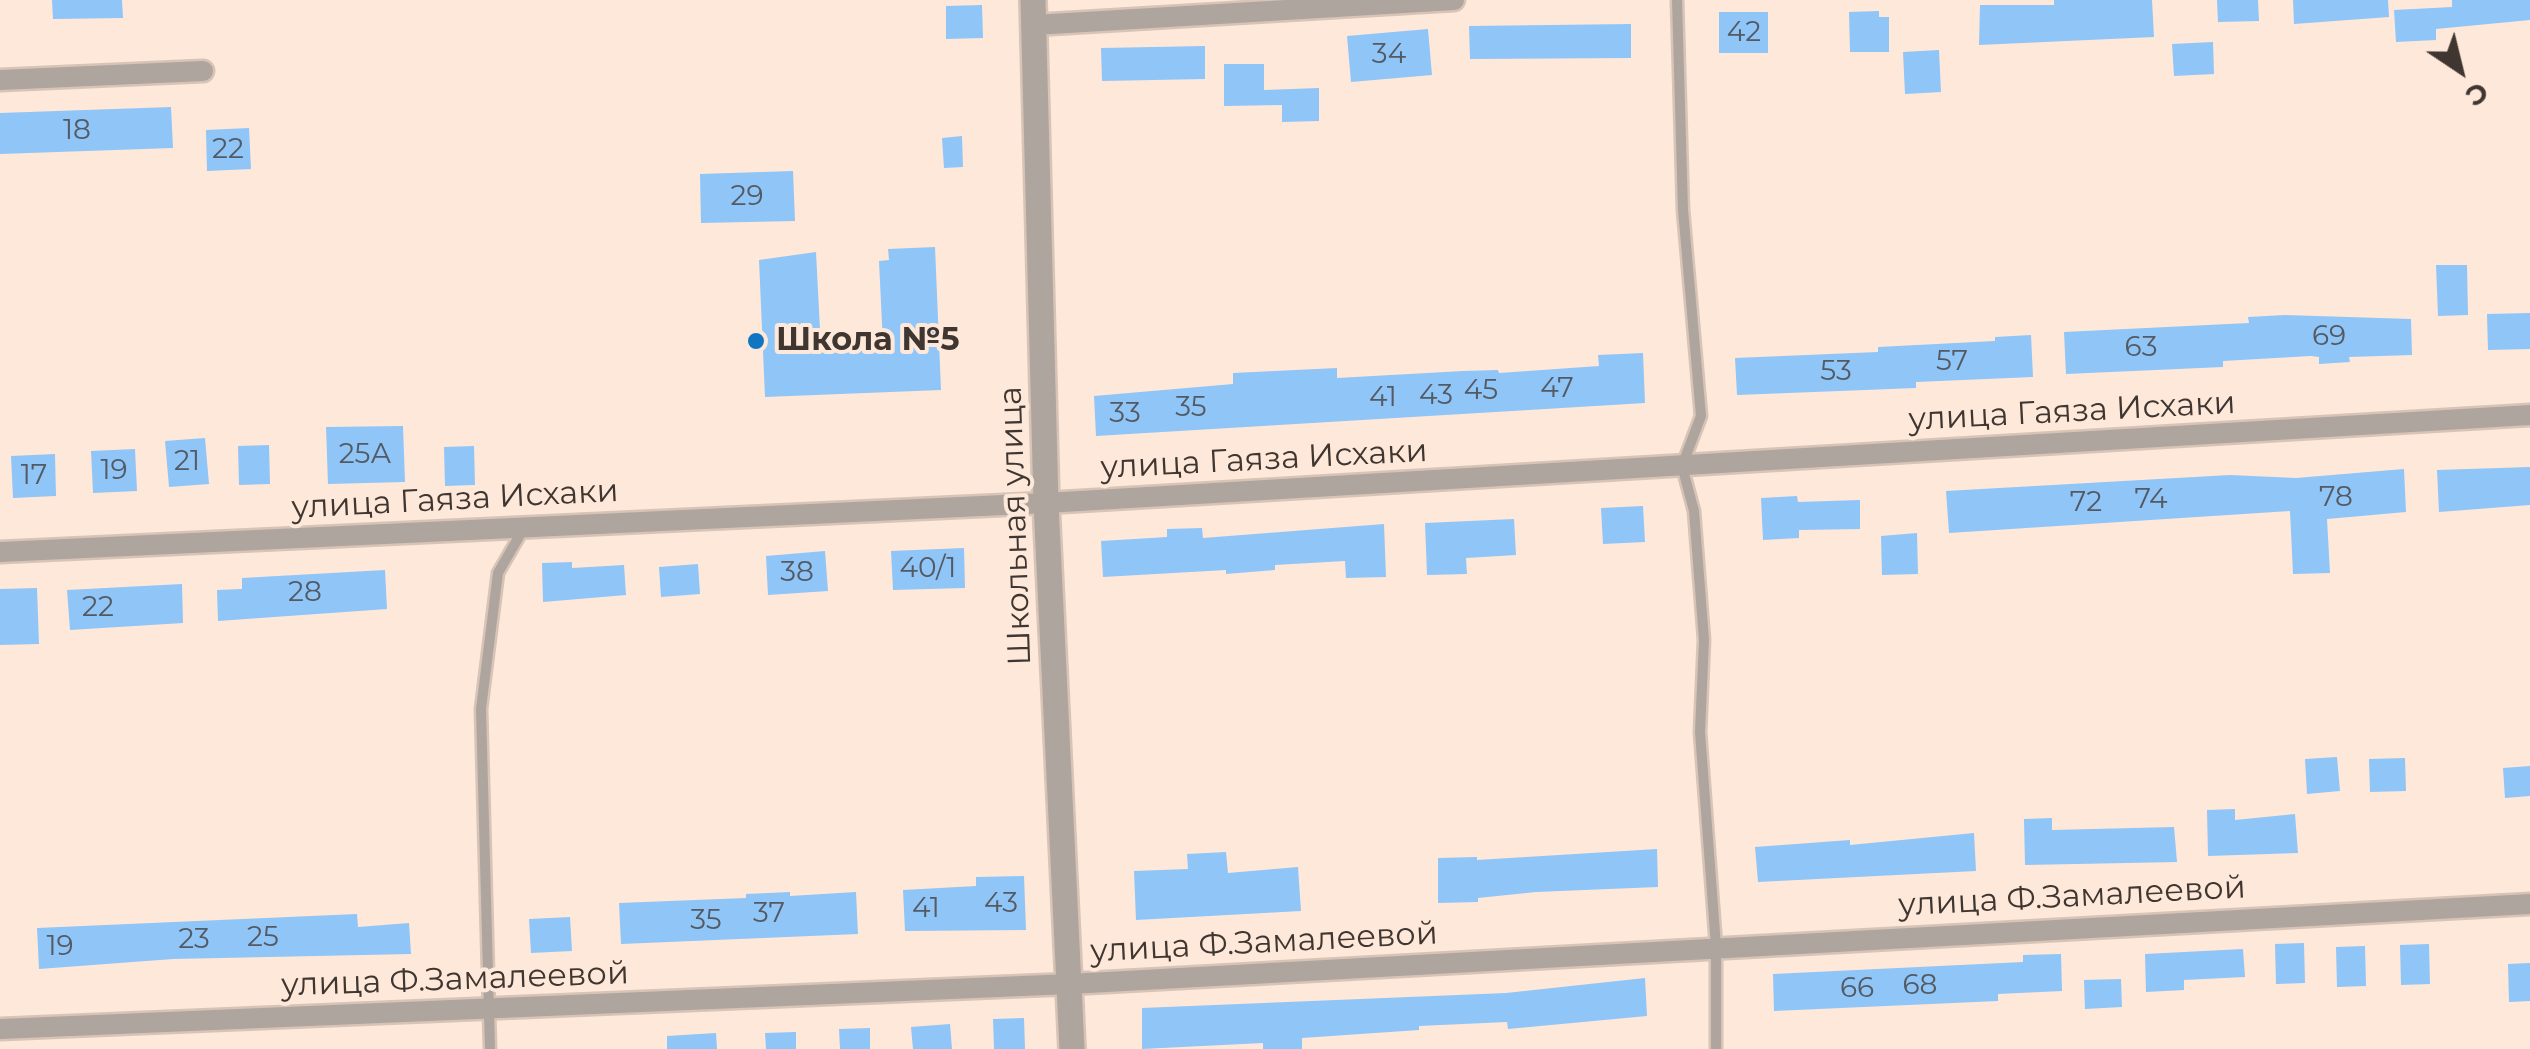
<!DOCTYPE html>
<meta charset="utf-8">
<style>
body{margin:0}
#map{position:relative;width:2530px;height:1049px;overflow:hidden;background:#fee8d9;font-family:Montserrat,sans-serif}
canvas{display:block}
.north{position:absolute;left:2410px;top:20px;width:100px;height:100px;-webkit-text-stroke:8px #fee8d9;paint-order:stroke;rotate:145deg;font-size:28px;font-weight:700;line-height:40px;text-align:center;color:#3f3631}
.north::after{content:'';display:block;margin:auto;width:35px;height:45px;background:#3f3631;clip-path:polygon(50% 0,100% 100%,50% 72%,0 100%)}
</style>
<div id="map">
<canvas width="2530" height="1049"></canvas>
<div class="north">С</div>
</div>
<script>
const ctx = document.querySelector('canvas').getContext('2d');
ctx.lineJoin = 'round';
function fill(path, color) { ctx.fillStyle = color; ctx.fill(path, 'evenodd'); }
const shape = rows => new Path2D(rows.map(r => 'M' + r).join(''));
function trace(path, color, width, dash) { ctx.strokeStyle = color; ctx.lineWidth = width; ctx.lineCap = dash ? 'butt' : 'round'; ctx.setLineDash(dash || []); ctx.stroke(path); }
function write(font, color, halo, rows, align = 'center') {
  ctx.font = font + ' Montserrat,sans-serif'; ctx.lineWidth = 8; ctx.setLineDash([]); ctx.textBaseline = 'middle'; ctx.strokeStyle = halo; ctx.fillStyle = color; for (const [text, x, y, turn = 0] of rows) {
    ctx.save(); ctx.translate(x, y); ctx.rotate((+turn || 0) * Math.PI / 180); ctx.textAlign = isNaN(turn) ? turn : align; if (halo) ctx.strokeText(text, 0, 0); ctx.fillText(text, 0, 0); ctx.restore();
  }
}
fill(shape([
 [52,0,122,0,123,18,53,19],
 [2054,0,2152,0,2154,37,1979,45,1980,5,2054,5],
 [2217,0,2258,0,2259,21,2218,22],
 [2293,0,2388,0,2389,17,2294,24],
 [2452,0,2530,0,2530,20,2436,29,2436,40,2396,42,2394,10,2452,7],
 [982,5,983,38,946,39,946,6],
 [1879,11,1879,17,1889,17,1889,52,1850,52,1849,12],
 [1719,12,1768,12,1768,53,1719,53],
 [1631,24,1631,58,1470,59,1469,26],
 [1428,29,1432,75,1351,82,1347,36],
 [2213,42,2214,74,2174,76,2172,44],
 [1205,46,1205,79,1102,81,1101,48],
 [1939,50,1941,92,1905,94,1903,52],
 [1224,64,1264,64,1264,90,1319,88,1319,121,1282,122,1282,105,1224,106],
 [171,107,173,148,0,154,0,113],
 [249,128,251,169,207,171,206,130],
 [962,136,963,167,944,168,942,138],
 [793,171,795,221,701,223,700,174],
 [935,247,941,390,765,397,759,260,816,252,821,349,883,345,879,261,889,260,888,249],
 [2436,265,2467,265,2468,315,2438,316],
 [2530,313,2530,349,2488,350,2487,314],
 [2285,315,2411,319,2412,355,2349,357,2350,362,2319,364,2319,357,2311,356,2223,361,2223,367,2066,374,2064,332,2249,323,2248,317],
 [2031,335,2033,377,1916,382,1916,388,1737,395,1735,358,1878,352,1878,347,1995,341,1995,337],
 [1643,353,1645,403,1096,436,1094,396,1233,384,1233,373,1337,368,1337,378,1463,371,1498,370,1499,373,1599,366,1598,355],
 [403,426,405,482,328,484,326,427],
 [205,438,209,484,169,487,165,441],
 [269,445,270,484,239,485,238,446],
 [474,446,475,485,445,486,444,447],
 [135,449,137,491,93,493,91,451],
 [55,454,56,496,13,498,11,456],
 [2530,467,2530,505,2439,512,2437,470],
 [2404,469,2406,512,2327,519,2330,573,2293,574,2290,511,1949,533,1946,491,2230,475,2296,478],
 [1797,496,1798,502,1860,500,1860,529,1799,530,1799,538,1763,540,1761,498],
 [1643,506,1645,542,1603,544,1601,508],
 [1514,519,1516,555,1466,558,1467,574,1427,575,1425,523],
 [1384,524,1386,577,1346,578,1345,561,1275,565,1275,570,1226,574,1226,570,1103,577,1101,541,1167,537,1167,529,1202,528,1203,538],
 [1917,533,1918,574,1882,575,1881,536],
 [964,548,965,588,893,590,891,551],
 [825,551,828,591,768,595,766,556],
 [572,562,572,568,624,565,626,595,543,602,542,563],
 [698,564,700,594,661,597,659,567],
 [385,570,387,609,218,621,217,590,242,589,242,578],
 [182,584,183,623,70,630,67,590],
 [37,588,39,644,0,645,0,589],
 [2337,757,2340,791,2307,794,2305,759],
 [2405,758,2406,791,2370,792,2369,759],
 [2530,766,2530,796,2505,798,2503,768],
 [2235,809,2235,820,2295,814,2298,853,2208,856,2207,810],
 [2052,818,2052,830,2174,827,2177,862,2025,865,2024,819],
 [1974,833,1976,871,1758,882,1755,847,1850,840,1850,845],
 [1657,849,1658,887,1536,892,1478,898,1478,902,1438,903,1438,858,1477,857,1477,860],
 [1226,852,1228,873,1298,867,1301,911,1136,920,1134,871,1188,869,1187,854],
 [1024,876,1026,930,905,931,903,890,976,886,976,877],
 [790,892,790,896,856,892,858,934,621,944,619,903,746,898,746,894],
 [357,914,358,927,409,923,411,954,173,959,39,969,37,928],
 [570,917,572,951,531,953,529,919],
 [2304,943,2305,983,2276,984,2275,944],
 [2429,944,2430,984,2401,985,2400,945],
 [2365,946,2366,986,2337,987,2336,947],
 [2243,949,2245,977,2184,980,2184,990,2146,992,2145,954],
 [2061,954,2062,991,1998,994,1998,1001,1774,1011,1773,974,2023,962,2023,955],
 [2530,963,2530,1001,2509,1002,2508,964],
 [1645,978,1647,1016,1508,1029,1507,1022,1419,1026,1419,1030,1302,1038,1302,1049,1263,1049,1263,1043,1142,1049,1142,1008,1506,993],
 [2121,979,2122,1007,2085,1009,2084,980],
 [1024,1018,1025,1049,994,1049,993,1019],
 [950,1024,952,1049,913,1049,911,1027],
 [870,1028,870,1049,840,1049,839,1029],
 [796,1032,796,1049,766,1049,765,1033],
 [716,1033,717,1049,667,1049,667,1036]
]), '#90c5f8');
const service = shape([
 [1677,0,1683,210,1701,416,1682,466,1694,511,1704,640,1700,732,1716,946,1716,1049],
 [490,1049,481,709,498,573,524,528]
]);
const minor = shape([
 [1034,25,1454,0],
 [0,80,203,71],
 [0,552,1046,503,2530,415],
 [0,1029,1070,984,2530,904]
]);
const tertiary = shape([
 [1033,0,1046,503,1072,1049]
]);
trace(service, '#d8c4b7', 15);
trace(minor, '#d8c4b7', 25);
trace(tertiary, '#d8c4b7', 30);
trace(service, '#aea59f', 10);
trace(minor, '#aea59f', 20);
trace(tertiary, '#aea59f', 25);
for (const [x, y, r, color] of [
 [756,341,10,"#1176c2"]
]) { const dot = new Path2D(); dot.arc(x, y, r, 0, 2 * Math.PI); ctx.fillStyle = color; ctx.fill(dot); trace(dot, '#fee8d9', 4); }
write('28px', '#535a63', null, [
 ["42",1744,33],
 ["34",1389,55],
 ["18",77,131],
 ["22",228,150],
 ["29",747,197],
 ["69",2329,337],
 ["63",2141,348],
 ["57",1952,362],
 ["53",1836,372],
 ["47",1557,389],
 ["45",1481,391],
 ["43",1436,396],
 ["41",1383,398],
 ["35",1191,408],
 ["33",1125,414],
 ["25А",365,455],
 ["21",187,462],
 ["19",114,471],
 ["17",34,476],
 ["78",2336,498],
 ["74",2151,500],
 ["72",2086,503],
 ["40/1",928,569],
 ["38",797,573],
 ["28",305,593],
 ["22",98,608],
 ["43",1001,904],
 ["41",926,909],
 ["37",769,914],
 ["35",706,921],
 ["25",263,938],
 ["23",194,940],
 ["19",60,947],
 ["68",1920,986],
 ["66",1857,989]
]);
write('bold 32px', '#3f3631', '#fee8d9', [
 ["Школа №5",776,341]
], 'left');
write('32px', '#3f3631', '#fee8d9', [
 ["улица Гаяза Исхаки",2072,412,-3],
 ["улица Гаяза Исхаки",1264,460,-3],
 ["улица Гаяза Исхаки",455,500,-3],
 ["Школьная улица",1016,526,-92],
 ["улица Ф.Замалеевой",2072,897,-3],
 ["улица Ф.Замалеевой",1264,943,-3],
 ["улица Ф.Замалеевой",455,980,-2]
]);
</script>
